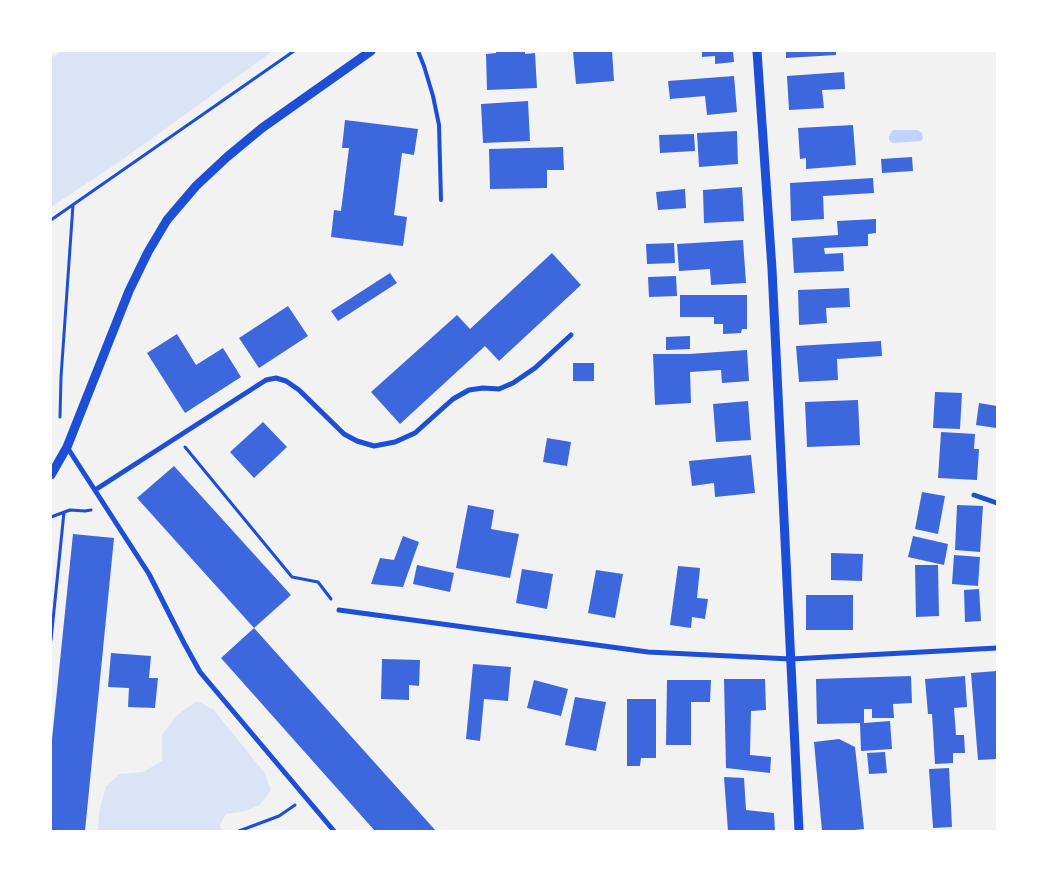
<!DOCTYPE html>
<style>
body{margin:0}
#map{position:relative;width:1048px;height:882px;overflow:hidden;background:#f2f2f2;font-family:"DM Sans",sans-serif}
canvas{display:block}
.frame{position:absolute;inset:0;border:52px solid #fff;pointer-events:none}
</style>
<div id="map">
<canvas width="1048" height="882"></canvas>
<div class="frame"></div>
</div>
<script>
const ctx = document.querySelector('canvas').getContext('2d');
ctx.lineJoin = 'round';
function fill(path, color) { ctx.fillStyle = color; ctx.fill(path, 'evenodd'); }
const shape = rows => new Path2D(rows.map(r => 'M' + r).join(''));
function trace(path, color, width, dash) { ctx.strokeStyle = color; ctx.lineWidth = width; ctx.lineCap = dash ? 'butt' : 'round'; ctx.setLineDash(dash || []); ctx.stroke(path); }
fill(shape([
 [62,51,273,51,122,160,51,207,51,58],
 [197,701,213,709,264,772,271,790,260,805,245,811,226,814,220,825,222,831,98,831,99,813,106,786,120,774,143,772,162,761,162,735,176,716]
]), '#dbe4f7');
fill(shape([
 [893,130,918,130,922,133,923,138,921,141,892,143,889,140,889,137,890,134]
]), '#bfd3fe');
fill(shape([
 [496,51,525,51,525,54,535,53,537,88,487,90,486,54,496,53],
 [573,51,612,51,614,81,576,84],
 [702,51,733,51,734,62,715,64,715,56,702,57],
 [786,51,836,51,836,55,786,58],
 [844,72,845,89,822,90,824,108,789,110,787,76],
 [734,76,737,112,707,115,705,96,670,99,668,81],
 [528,101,530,141,483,143,481,104],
 [345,120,418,129,414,155,402,153,394,215,407,217,403,246,331,237,334,210,341,211,349,148,342,148],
 [853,125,856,165,806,169,806,158,800,159,798,128],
 [737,131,738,164,699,167,697,133],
 [694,134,695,151,660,153,659,135],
 [563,147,564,170,547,170,547,188,490,189,489,149],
 [912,157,913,171,882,173,881,159],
 [873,178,874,193,823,196,824,219,791,221,790,183],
 [742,187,744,221,704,223,703,190],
 [685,189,686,208,658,210,656,192],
 [876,219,876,233,868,234,868,246,824,248,825,254,843,253,844,271,794,273,792,238,838,235,837,221],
 [743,240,746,283,711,285,710,269,679,271,677,244],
 [674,243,675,263,647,264,646,244],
 [552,253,581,285,499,361,485,346,400,424,371,392,457,315,470,329],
 [390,273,397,283,338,321,331,311],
 [676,276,677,296,649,297,648,277],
 [849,288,850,307,826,308,827,323,799,325,798,290],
 [680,295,747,295,747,329,742,329,741,333,723,334,723,324,714,324,714,317,680,317],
 [288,306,308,336,259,368,239,338],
 [177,334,196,365,223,348,241,377,185,413,147,353],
 [690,336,690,349,666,350,666,337],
 [881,341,882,356,837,359,838,380,799,382,796,346],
 [747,350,749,381,722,383,721,370,690,372,691,403,655,405,653,354,689,354],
 [573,363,594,363,594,381,573,381],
 [935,392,962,393,960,429,933,428],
 [858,400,860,445,807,447,805,402],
 [748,401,751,440,716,442,713,404],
 [979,403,997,406,996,428,976,425],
 [263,422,287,447,254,478,230,452],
 [941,432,975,434,974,449,979,449,977,480,938,478],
 [547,438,571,442,567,466,543,462],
 [751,455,755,493,715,497,714,483,692,486,689,461],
 [174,466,291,595,254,628,137,498],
 [922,492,945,496,938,534,915,529],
 [468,505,494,510,491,529,519,534,510,578,456,568],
 [957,505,983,506,980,552,955,550],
 [73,534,114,538,85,831,51,831,51,749],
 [403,536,419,542,403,587,371,584,380,558,394,560],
 [913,536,948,544,944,565,908,557],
 [831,553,863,554,862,581,831,580],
 [954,555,980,557,978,586,952,584],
 [417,565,454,573,450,592,413,584],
 [915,565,938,565,939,616,916,617],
 [678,566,700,568,697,598,708,599,705,619,692,617,691,628,670,625],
 [522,569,553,574,547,609,516,603],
 [596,570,623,574,615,618,588,613],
 [979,589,981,621,965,622,964,590],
 [806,595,853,595,853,630,806,630],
 [254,628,436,831,375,831,221,658],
 [111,653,151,656,149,678,158,678,155,708,128,707,129,688,108,687],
 [382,659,420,660,419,686,409,685,409,700,381,699],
 [473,664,511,667,508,701,484,699,480,741,466,739],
 [997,671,997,759,978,760,971,673],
 [911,676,912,703,893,704,894,718,872,718,872,709,864,709,864,723,890,721,892,749,861,751,860,723,817,724,816,679],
 [965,676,967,707,954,708,956,735,964,735,965,753,953,753,953,763,935,764,932,714,928,714,925,679],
 [724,679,765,679,766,710,751,711,750,755,771,757,770,773,726,768],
 [534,680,568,689,561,716,527,708],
 [667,680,711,680,710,702,691,702,691,745,666,745],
 [575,697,606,702,596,751,565,745],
 [627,699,656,699,656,758,641,758,640,766,627,766],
 [839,739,855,747,864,829,845,831,822,831,814,742],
 [885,752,887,773,869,774,867,753],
 [949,768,952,827,933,828,929,769],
 [724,777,744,778,746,810,774,813,775,831,728,831]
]), '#3d67dc');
trace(shape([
 [51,220,294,51],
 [60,417,61,377,73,205],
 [185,447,292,577,318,582,331,599],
 [51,517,70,510,85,511,91,510],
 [51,640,64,512],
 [239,831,279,816,295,805]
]), '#1d4ed8', 3);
trace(shape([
 [418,51,424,66,433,96,439,125,441,200]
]), '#1d4ed8', 4);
trace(shape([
 [67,447,149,574,184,643,200,672,334,831],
 [95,490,266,380,276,378,286,381,299,390,344,434,357,441,374,446,395,442,415,433,453,399,469,390,483,388,499,389,513,383,535,368,571,335],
 [974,495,997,503],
 [339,610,648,652,791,659,997,648]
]), '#1d4ed8', 5);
trace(shape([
 [757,51,772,269,799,831],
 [51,475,67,447,129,291,148,252,167,220,196,186,227,157,262,128,371,51]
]), '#1d4ed8', 9);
</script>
